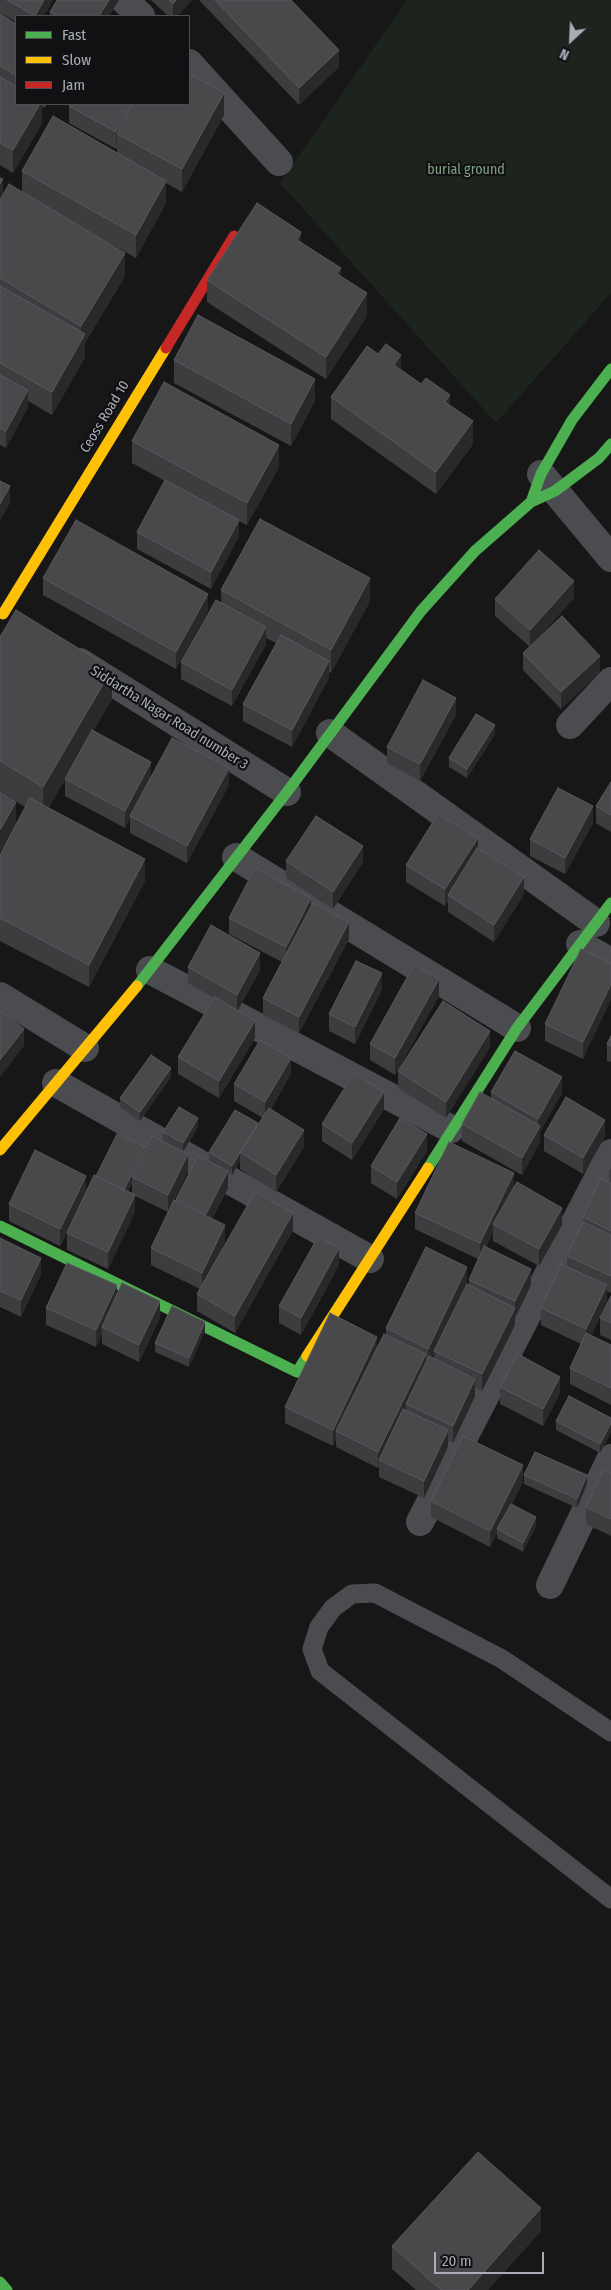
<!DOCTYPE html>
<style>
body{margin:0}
#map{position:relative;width:611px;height:2290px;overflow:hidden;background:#171717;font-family:"Fira Sans Condensed",sans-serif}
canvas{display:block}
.legend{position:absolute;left:15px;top:15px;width:175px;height:90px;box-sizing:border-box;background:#111113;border:1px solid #4d4f55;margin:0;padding:6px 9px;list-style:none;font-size:15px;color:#a8adb8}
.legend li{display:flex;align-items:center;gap:10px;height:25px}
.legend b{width:25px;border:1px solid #4d4f55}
.north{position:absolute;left:546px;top:15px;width:50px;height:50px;-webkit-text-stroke:4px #111113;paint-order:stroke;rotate:205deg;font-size:14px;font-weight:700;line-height:20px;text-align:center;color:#a8adb8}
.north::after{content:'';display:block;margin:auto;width:18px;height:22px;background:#a8adb8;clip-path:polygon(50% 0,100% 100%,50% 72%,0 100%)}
.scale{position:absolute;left:434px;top:2252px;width:110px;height:22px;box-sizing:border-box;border:2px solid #a8adb8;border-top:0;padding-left:6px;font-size:15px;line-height:18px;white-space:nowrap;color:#a8adb8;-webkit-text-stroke:4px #111113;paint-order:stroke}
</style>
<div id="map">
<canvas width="611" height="2290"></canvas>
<ul class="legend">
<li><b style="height:6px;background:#4caf50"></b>Fast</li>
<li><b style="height:6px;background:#ffc107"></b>Slow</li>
<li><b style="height:6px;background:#c62828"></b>Jam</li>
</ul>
<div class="north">N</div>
<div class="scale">20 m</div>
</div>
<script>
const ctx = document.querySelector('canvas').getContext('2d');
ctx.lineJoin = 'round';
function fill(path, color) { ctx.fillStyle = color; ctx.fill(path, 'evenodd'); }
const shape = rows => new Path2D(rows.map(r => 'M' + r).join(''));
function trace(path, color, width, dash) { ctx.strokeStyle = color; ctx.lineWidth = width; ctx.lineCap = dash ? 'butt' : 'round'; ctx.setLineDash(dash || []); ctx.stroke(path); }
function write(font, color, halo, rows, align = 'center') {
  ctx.font = font + ' "Fira Sans Condensed",sans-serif'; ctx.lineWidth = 4.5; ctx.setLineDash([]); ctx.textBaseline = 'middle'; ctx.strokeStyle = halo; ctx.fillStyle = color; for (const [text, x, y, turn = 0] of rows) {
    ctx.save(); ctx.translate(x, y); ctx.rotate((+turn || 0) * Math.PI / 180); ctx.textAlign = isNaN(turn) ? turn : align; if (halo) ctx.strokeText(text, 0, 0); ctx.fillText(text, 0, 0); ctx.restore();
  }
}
fill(shape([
 [407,0,611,0,611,293,496,423,280,183]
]), '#1d241e');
trace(shape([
 [611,1732,502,1659,375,1593,352,1594,333,1608,319,1627,312,1649,320,1671,611,1899]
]), '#4b4c50', 19);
trace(shape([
 [124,0,141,16],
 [189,63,279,162],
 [541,474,611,558],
 [80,662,287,792],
 [570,725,611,681],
 [330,733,596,923],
 [236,857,517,1028],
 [580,944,611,962],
 [150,970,451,1129],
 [0,996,85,1048],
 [56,1083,370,1259],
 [420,1522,611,1153],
 [550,1585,611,1458]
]), '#4b4c50', 28);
trace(shape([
 [531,502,541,474,572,420,611,369],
 [137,986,287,792,421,611,475,551,531,502,555,491,599,458,611,444],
 [428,1168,517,1028,611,903],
 [0,1226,297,1372,307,1356],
 [0,2282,7,2290]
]), '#4caf50', 11);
trace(shape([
 [3,614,166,348],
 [0,1150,137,986],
 [307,1356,428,1168]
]), '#ffc107', 11);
trace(shape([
 [166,348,234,236]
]), '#c62828', 11);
fill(shape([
 [0,0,53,0,44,16,16,16,16,22,0,13],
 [57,0,119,0,109,16,50,16,50,12],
 [151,0,192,0,177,16,168,16],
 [199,0,291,0,339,67,299,105],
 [0,14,16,24,16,104,47,104,44,108,42,106,42,123,13,173,0,165],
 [69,106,224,115,182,192,166,183,166,203,136,258,81,227,125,276,85,343,85,357,52,415,28,401,28,407,6,448,0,445,0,178,3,195,22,192,22,171,117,153,117,148,116,149,69,123],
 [301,243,341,276,367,316,326,379,207,302,207,280],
 [174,360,315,401,291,446,174,383],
 [401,370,450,405,473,444,436,494,331,419,331,397],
 [132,441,279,467,247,525,239,521,239,536,211,589,137,549,137,532,165,481,132,463],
 [43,578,208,611,176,669,43,595],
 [221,590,370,601,331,673,329,672,329,678,292,747,243,721,243,704,276,643,266,638,266,644,232,706,181,679,181,662,221,602],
 [574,598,532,645,600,672,561,709,523,670,523,653,530,647,495,616,495,599],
 [0,637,112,699,93,731,151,777,229,785,187,863,130,833,130,818,125,828,65,796,65,779,48,808,145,881,89,987,0,941,0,855,11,833,0,852,0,792,16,824,25,807,0,791],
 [456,715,420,781,387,763,387,747],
 [495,734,467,778,449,767,449,758],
 [611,782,611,832,596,823,596,806],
 [593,823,565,874,530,856,530,839],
 [478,848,524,894,494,942,448,912,448,902,445,906,406,882,406,865],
 [286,861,363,862,333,909,286,878],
 [311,907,349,939,299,1033,263,1015,263,998,282,962,229,934,229,918],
 [611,963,583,1059,545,1041,545,1024],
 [188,967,260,970,237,1011,255,1038,219,1098,178,1074,178,1057,214,998,188,983],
 [382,990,355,1044,329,1031,329,1014],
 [439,996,395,1075,370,1060,370,1044],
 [611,1036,611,1062,607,1061,607,1044],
 [490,1047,446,1118,398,1088,398,1071],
 [291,1074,271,1109,304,1147,276,1192,240,1169,240,1161,232,1175,228,1172,228,1188,212,1219,225,1242,218,1256,293,1230,235,1333,197,1311,197,1294,200,1289,151,1265,151,1248,168,1212,135,1196,135,1212,108,1269,67,1250,67,1233,74,1219,60,1246,9,1221,9,1204,86,1192,96,1176,145,1150,175,1148,163,1141,163,1132,198,1127,183,1152,188,1171,174,1200,176,1201,176,1199,216,1165,209,1161,209,1152,258,1125,263,1118,234,1101,234,1084],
 [132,1183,132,1193,128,1191],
 [171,1077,140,1121,120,1107,120,1098],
 [491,1092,562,1093,540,1132,540,1142,522,1175,462,1141,462,1124,491,1098],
 [384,1109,352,1160,322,1141,322,1124],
 [544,1135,605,1137,583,1174,544,1151],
 [427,1151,397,1199,371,1183,371,1166],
 [611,1168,611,1293,607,1291,607,1302,591,1336,611,1345,611,1405,570,1384,570,1368,581,1344,541,1325,541,1308,567,1266,567,1256,583,1222,583,1217,609,1182,609,1172],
 [514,1189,562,1225,539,1266,493,1241,493,1232,486,1247,531,1285,515,1318,515,1325,482,1391,475,1388,475,1396,453,1443,448,1441,448,1447,424,1498,379,1477,379,1467,378,1468,336,1447,336,1439,333,1446,285,1423,285,1407,377,1347,386,1335,386,1328,467,1284,469,1285,469,1280,478,1259,415,1229,415,1213],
 [434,1351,434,1359,432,1357],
 [0,1238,41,1274,21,1317,0,1307],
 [339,1265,301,1335,279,1323,279,1306],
 [117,1295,160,1318,139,1362,102,1344,102,1334,96,1347,46,1325,46,1308],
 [611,1296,611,1340,600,1335,600,1318],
 [205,1331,189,1367,155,1352,155,1343],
 [500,1387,560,1393,543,1426,500,1404],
 [611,1418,611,1432,600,1453,556,1430,556,1421],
 [611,1473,611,1536,586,1524,586,1507],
 [524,1475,587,1484,577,1508,524,1484],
 [523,1482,512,1504,536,1526,523,1552,497,1538,497,1533,490,1547,431,1517,431,1501],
 [541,2231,488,2290,416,2290,392,2269,392,2246]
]), '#3d3d3f');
fill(shape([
 [44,0,53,0,44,16,35,16],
 [109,0,119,0,109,16,99,16],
 [176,0,192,0,177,16,173,16,173,4],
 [339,50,339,67,299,105,299,88],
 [224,93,224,115,182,192,182,169],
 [40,104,42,104,42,123,13,173,13,150],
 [132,104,141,104,117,134,116,149,116,132],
 [3,179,3,196,0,201,0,184],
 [166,181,166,203,136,258,136,235],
 [301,232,301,255,297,240],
 [125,253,125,276,85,343,85,357,52,415,52,392,81,340,81,326],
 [341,268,341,291,337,274],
 [367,293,367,316,326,379,326,357],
 [401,355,401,378,394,365],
 [315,379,315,401,291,446,291,424],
 [28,390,28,407,6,448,6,431],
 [450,395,450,417,445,402],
 [473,421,473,444,436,494,436,472],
 [279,445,279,467,247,525,247,503],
 [10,486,10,503,0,521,0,504],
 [239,520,239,536,211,589,211,572],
 [370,578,370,601,331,673,331,650],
 [574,581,574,598,530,647,530,630],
 [208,594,208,611,176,669,176,652],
 [266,627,266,644,232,706,232,690],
 [600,656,600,672,561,709,561,692],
 [329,661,329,678,292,747,292,730],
 [112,669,112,699,43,818,43,787],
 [456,698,456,715,420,781,420,764],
 [495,725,495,734,467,778,467,769],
 [151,762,151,779,130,816,130,818,125,828,125,811],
 [229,768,229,785,187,863,187,846],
 [16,802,16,825,0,852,0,830],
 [593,806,593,823,565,874,565,858],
 [478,838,478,855,448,895,448,902,445,906,445,889],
 [363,846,363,862,333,909,333,892],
 [145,859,145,881,89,987,89,965],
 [524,877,524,894,494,942,494,925],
 [311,898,311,914,286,963,286,947],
 [349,922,349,939,299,1033,299,1017],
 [260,953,260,970,237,1012,237,995],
 [382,973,382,990,355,1044,355,1027],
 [439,979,439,996,395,1075,395,1058],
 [611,984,611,1000,583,1059,583,1042],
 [255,1021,255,1038,219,1098,219,1081],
 [24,1029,24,1046,0,1077,0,1060],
 [490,1031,490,1047,446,1118,446,1102],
 [291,1058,291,1074,265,1119,265,1102],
 [171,1068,171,1077,140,1121,140,1112],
 [562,1077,562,1093,540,1132,540,1142,522,1175,522,1158,538,1129,538,1119],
 [384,1092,384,1109,352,1160,352,1143],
 [198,1118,198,1127,183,1152,183,1143],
 [605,1120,605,1137,583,1174,583,1158],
 [258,1123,258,1132,240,1152,240,1161,232,1175,232,1166],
 [304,1130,304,1147,276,1192,276,1175],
 [427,1134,427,1151,397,1199,397,1182],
 [145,1147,145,1156,132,1177,132,1183,124,1199,124,1190],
 [188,1154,188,1171,168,1212,168,1195],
 [228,1171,228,1188,206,1231,206,1214],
 [514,1173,514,1190,493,1224,493,1232,480,1260,480,1243],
 [86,1176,86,1192,60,1246,60,1229],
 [135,1195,135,1212,108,1269,108,1252],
 [562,1208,562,1225,539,1266,539,1249],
 [293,1213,293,1230,235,1333,235,1316],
 [225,1225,225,1242,202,1290,202,1273],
 [339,1248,339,1265,301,1335,301,1318],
 [41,1258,41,1274,21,1317,21,1300],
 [467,1267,467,1284,428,1366,428,1349],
 [531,1269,531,1285,515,1318,515,1325,482,1391,482,1374,515,1308,515,1301],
 [117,1285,117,1302,102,1327,102,1334,96,1347,96,1330],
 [607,1285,607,1302,586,1346,586,1329],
 [160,1301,160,1318,139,1362,139,1345],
 [205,1322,205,1331,189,1367,189,1358],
 [377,1337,377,1353,336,1431,336,1439,333,1446,333,1430],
 [426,1354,426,1371,406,1404,406,1412,379,1460,378,1468,378,1452],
 [560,1377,560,1393,543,1426,543,1409],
 [475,1379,475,1396,453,1443,453,1426],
 [611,1423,611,1432,600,1453,600,1444],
 [448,1430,448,1447,424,1498,424,1481],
 [523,1465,523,1482,499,1530,497,1529,497,1533,490,1547,490,1531],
 [587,1475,587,1484,577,1508,577,1499],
 [536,1517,536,1526,523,1552,523,1543],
 [541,2208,541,2231,488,2290,468,2290]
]), '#29292a');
const building = shape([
 [7,0,44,0,35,16,7,0],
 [57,0,109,0,99,16,57,16,50,12,57,0],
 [169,0,176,0,173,4,169,0],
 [215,0,291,0,339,50,299,88,215,0],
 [0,14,16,24,16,75,0,66,0,14],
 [189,73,224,93,182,169,117,134,133,104,189,104,189,73],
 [0,77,16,86,16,104,40,104,13,150,0,143,0,77],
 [71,104,132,104,116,132,69,106,71,104],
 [53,116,166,181,136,235,22,171,53,116],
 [0,178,3,179,0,184,0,178],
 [9,184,125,253,81,326,0,278,0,200,9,184],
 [257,203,301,232,297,240,341,268,337,274,367,293,326,357,207,280,257,203],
 [0,286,85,334,52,392,0,363,0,286],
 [198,315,315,379,291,424,174,360,198,315],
 [386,344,401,355,394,365,421,384,426,378,450,395,445,402,473,421,436,472,331,397,367,346,378,354,386,344],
 [0,375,28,390,6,431,0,428,0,375],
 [164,382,279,445,247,503,132,441,164,382],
 [165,480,239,520,211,572,137,532,165,480],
 [0,481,10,486,0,504,0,481],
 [260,519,370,578,331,650,221,590,260,519],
 [76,520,208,594,176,652,43,578,76,520],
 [539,550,574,581,530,630,495,599,539,550],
 [216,600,266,627,232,690,181,662,216,600],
 [16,610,112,669,43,787,0,761,0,637,16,610],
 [562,616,600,656,561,692,523,653,562,616],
 [281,635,329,661,292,730,243,704,281,635],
 [423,680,456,698,420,764,387,747,423,680],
 [476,714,495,725,467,769,449,758,476,714],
 [92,730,151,762,125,811,65,779,92,730],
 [172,738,229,768,187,846,130,816,172,738],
 [611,782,611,815,596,806,611,782],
 [558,788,593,806,565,858,530,839,558,788],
 [0,792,16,802,0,830,0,792],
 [30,798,145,859,89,965,0,918,0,855,30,798],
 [438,814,478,838,445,889,406,865,438,814],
 [316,816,363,846,333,892,286,861,316,816],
 [477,848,524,877,494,925,448,895,477,848],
 [255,868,311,898,286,947,229,918,255,868],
 [313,903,349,922,299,1017,263,998,313,903],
 [211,925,260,953,237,995,188,967,211,925],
 [581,949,611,963,611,984,583,1042,545,1024,581,949],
 [356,961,382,973,355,1027,329,1014,356,961],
 [414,965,439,979,395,1058,370,1044,414,965],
 [215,997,255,1021,219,1081,178,1057,215,997],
 [443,1001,490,1031,446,1102,398,1071,443,1001],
 [0,1011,24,1029,0,1060,0,1011],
 [611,1036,611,1046,607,1044,611,1036],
 [260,1040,291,1058,265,1102,234,1084,260,1040],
 [515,1051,562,1077,538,1119,491,1092,515,1051],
 [151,1055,171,1068,140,1112,120,1098,151,1055],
 [354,1073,384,1092,352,1143,322,1124,354,1073],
 [480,1092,540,1126,522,1158,462,1124,480,1092],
 [566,1097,605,1120,583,1158,544,1135,566,1097],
 [179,1107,198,1118,183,1143,163,1132,179,1107],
 [269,1108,304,1130,276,1175,240,1152,269,1108],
 [235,1110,258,1123,232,1166,209,1152,235,1110],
 [400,1118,427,1134,397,1182,371,1166,400,1118],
 [117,1134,145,1147,124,1190,96,1176,117,1134],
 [152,1136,188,1154,168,1195,132,1177,152,1136],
 [449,1142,514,1173,480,1243,415,1213,449,1142],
 [35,1150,86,1176,60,1229,9,1204,35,1150],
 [198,1156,228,1171,206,1214,176,1199,198,1156],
 [94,1175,135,1195,108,1252,67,1233,94,1175],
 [601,1178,611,1183,611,1231,583,1217,601,1178],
 [517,1182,562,1208,539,1249,493,1224,517,1182],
 [255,1192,293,1213,235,1316,197,1294,255,1192],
 [174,1200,225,1225,202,1273,151,1248,174,1200],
 [583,1222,611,1235,611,1276,567,1256,583,1222],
 [318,1237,339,1248,301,1318,279,1306,318,1237],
 [0,1238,41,1258,21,1300,0,1291,0,1238],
 [484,1246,531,1269,515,1301,469,1280,484,1246],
 [426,1247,467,1267,428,1349,386,1328,426,1247],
 [67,1263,117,1285,96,1330,46,1308,67,1263],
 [561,1264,607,1285,586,1329,541,1308,561,1264],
 [122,1283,160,1301,139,1345,102,1327,122,1283],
 [467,1284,515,1308,482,1374,434,1351,467,1284],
 [611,1296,611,1323,600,1318,611,1296],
 [172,1306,205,1322,189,1358,155,1343,172,1306],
 [330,1313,377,1337,333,1430,285,1407,330,1313],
 [586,1333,611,1345,611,1388,570,1368,586,1333],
 [384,1334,426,1354,378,1452,336,1431,384,1334],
 [518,1354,560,1377,543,1409,500,1387,518,1354],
 [429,1356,475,1379,453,1426,406,1404,429,1356],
 [569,1396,611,1418,611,1423,600,1444,556,1421,569,1396],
 [403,1409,448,1430,424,1481,379,1460,403,1409],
 [463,1436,523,1465,490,1531,431,1501,463,1436],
 [535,1452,587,1475,577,1499,524,1475,535,1452],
 [604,1469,611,1473,611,1519,586,1507,604,1469],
 [511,1504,536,1517,523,1543,497,1529,511,1504],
 [478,2152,541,2208,468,2290,441,2290,392,2246,478,2152]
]);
fill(building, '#49494c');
trace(building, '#58595d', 1);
write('14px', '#7fa381', '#111113', [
 ["burial ground",466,170]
]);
write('14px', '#a8adb8', '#111113', [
 ["Ceoss Road 10",105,417,-59],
 ["Siddartha Nagar Road number 3",169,718,32]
]);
</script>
